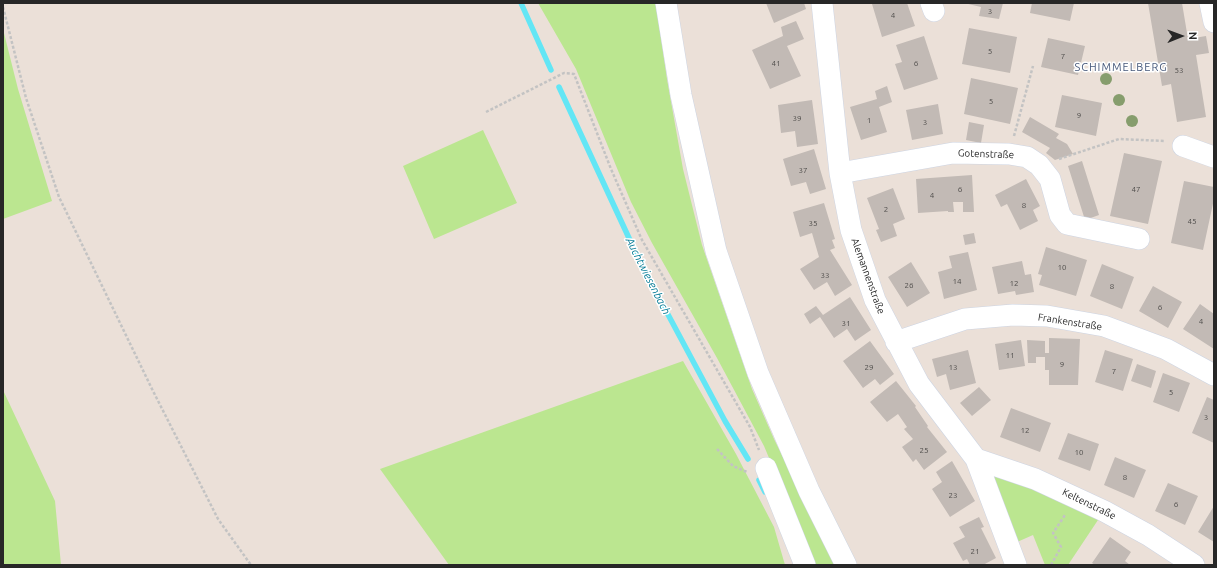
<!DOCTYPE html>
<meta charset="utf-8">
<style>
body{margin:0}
#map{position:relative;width:1217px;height:568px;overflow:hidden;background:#ebe0d8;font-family:Ubuntu,sans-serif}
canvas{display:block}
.frame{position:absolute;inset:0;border:4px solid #272727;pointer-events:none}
.north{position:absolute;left:1161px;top:16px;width:40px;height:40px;-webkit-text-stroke:3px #fff;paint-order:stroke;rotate:89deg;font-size:11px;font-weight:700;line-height:16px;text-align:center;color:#272727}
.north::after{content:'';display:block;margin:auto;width:14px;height:18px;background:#272727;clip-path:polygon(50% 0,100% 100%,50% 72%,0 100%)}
</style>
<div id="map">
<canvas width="1217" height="568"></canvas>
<div class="frame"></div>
<div class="north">N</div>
</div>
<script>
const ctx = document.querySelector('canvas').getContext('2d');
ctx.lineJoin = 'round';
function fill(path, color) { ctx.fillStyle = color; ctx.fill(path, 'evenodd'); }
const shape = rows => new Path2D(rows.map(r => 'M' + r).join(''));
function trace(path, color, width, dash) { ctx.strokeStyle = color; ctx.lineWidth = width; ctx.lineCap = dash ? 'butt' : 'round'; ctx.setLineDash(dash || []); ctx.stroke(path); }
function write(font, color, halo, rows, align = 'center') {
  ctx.font = font + ' Ubuntu,sans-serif'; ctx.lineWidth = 3; ctx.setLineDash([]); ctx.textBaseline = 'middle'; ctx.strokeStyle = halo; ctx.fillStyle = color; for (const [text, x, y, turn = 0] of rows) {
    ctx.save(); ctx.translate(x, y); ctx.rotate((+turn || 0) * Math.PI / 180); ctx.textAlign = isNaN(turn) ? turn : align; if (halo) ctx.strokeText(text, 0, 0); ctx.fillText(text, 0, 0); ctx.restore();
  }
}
fill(shape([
 [538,3,656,3,667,79,683,169,702,245,752,389,774,439,837,565,810,565,788,503,764,446,717,358,652,243,631,202,576,69],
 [3,29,18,89,52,201,3,219],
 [483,130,517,203,434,239,403,166],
 [683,361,736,454,774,527,785,565,449,565,380,469],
 [3,390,55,501,61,565,3,565],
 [976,459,1104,511,1068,565,1045,565,1033,535,1008,546]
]), '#bbe690');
trace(shape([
 [521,3,551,70],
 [559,87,641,264,725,421,748,459],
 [759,480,765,492]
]), '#63e6f5', 5.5);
fill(shape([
 [766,3,804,3,806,9,774,23],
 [907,3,915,26,882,37,872,4],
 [964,3,1003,3,999,19,979,16,981,7],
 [1032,3,1074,3,1070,21,1030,13],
 [1148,3,1182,3,1188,39,1206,36,1209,53,1196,55,1206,117,1177,122,1171,84,1162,86],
 [796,21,804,39,787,46,801,76,770,89,752,50,783,36,781,27],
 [969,28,1017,37,1010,73,962,64],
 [924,36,938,79,904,90,895,64,902,62,896,45],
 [1048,38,1085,46,1078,75,1041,67],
 [971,78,1018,88,1010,124,964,114],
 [887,86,892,102,879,107,887,132,861,140,850,107,877,99,875,91],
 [1062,95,1102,103,1096,136,1055,127],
 [812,100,818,144,797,147,795,131,781,133,778,105],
 [938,104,943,134,912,140,906,110],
 [1030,117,1059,134,1056,138,1067,144,1073,154,1055,160,1046,153,1050,148,1022,132],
 [969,122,984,125,981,143,966,140],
 [814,149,826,189,810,194,806,182,791,186,783,159],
 [1124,153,1162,161,1148,224,1110,216],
 [1082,161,1099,215,1085,220,1068,166],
 [972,175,974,212,963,212,963,202,953,202,954,212,948,212,948,211,918,213,916,179],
 [1026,179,1040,206,1033,210,1038,221,1020,230,1007,204,1001,207,995,195],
 [1184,181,1214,187,1214,199,1203,250,1171,243],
 [893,188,905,219,893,224,897,236,881,242,876,230,879,229,867,198],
 [824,203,835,239,832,240,835,248,830,250,852,285,835,296,827,282,814,290,800,269,819,257,812,233,800,237,793,212],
 [974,233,976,243,965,245,963,235],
 [1046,247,1087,260,1076,296,1039,285,1042,275,1038,274],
 [968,252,977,290,944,299,938,272,952,268,949,256],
 [1022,261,1025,275,1031,274,1034,292,1016,295,1015,291,998,294,992,267],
 [911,262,930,293,907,307,888,277],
 [1102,264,1134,277,1122,309,1090,296],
 [1153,286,1182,302,1168,328,1139,311],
 [850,297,871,330,855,341,847,329,834,338,820,317,810,324,804,314,816,306,823,315],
 [1200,304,1214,314,1214,349,1183,329],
 [1049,338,1080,339,1078,385,1049,385,1049,370,1045,370,1045,357,1036,357,1036,363,1028,363,1027,340,1045,341,1045,353,1049,353],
 [1021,340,1025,366,999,370,995,344],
 [870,341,894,374,880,385,875,379,863,388,843,361],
 [968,350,976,383,950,390,946,374,937,377,932,359],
 [1105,350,1133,359,1123,391,1095,382],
 [1137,364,1156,371,1151,388,1131,381],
 [1163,373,1190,383,1179,412,1153,402],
 [896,381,916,406,915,407,928,426,927,427,947,452,924,470,916,459,913,462,902,447,913,439,904,429,907,427,898,414,887,422,870,402],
 [979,387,991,400,972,416,960,403],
 [1207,397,1214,400,1214,443,1192,433],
 [1011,408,1051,423,1040,452,1000,437],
 [1068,433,1099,444,1090,471,1058,459],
 [1115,457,1146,470,1134,498,1104,485],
 [952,461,975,501,950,517,932,489,942,482,936,472],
 [1168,483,1198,496,1185,525,1155,511],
 [1214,506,1214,542,1198,532],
 [979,517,984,527,981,528,996,558,983,565,970,565,967,559,963,561,953,543,965,537,959,527],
 [1110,537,1131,552,1125,561,1130,565,1095,565,1092,563]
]), '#c2bab5');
const minor = shape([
 [666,3,681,95,716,251,758,373,809,491,846,565],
 [822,3,840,173,851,230,875,300,919,384,976,459,1016,565],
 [931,3,934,11],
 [1210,3,1214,22],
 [1183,146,1214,157],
 [840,173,953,153,1009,154,1027,157,1039,165,1050,179,1060,215,1067,224,1139,239],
 [896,342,965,319,1013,315,1047,316,1104,326,1166,349,1214,375],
 [976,459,1035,479,1104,511,1148,535,1194,565],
 [766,468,805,565]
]);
trace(minor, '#cdd4e2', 22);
trace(shape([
 [3,7,26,98,59,197,152,389,218,519,251,565],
 [486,112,564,73,574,74,611,169,642,240,750,427,759,450],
 [1014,136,1033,66],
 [1059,159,1119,139,1165,141],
 [717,449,733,466,747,472],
 [1051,565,1061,547,1053,533,1065,515]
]), '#c3c3c3', 2.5, [3, 2]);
trace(minor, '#fff', 21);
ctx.fillStyle = '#869d6d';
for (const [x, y] of [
 [1106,79],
 [1119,100],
 [1132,121]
]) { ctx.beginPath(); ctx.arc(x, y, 6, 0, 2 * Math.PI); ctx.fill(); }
write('8px', '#4e4c4a', null, [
 ["3",990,11],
 ["4",893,15],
 ["5",990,51],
 ["7",1063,56],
 ["41",776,63],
 ["6",916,63],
 ["53",1179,70],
 ["5",991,101],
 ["9",1079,115],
 ["39",797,118],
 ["1",869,120],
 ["3",925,122],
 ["37",803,170],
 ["6",960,189],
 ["47",1136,189],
 ["4",932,195],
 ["8",1024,205],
 ["2",886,209],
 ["45",1192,221],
 ["35",813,223],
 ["10",1062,267],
 ["33",825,275],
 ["14",957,281],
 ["12",1014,283],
 ["26",909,285],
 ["8",1112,286],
 ["6",1160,307],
 ["4",1201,321],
 ["31",846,323],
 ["11",1010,355],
 ["9",1062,364],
 ["29",869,367],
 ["13",953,367],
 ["7",1114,371],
 ["5",1171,392],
 ["3",1206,417],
 ["12",1025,430],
 ["25",924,450],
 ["10",1079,452],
 ["8",1125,477],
 ["23",953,495],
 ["6",1176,504],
 ["21",975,551]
]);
write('10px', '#272727', '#fff', [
 ["Gotenstraße",986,154,2],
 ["Alemannenstraße",868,276,70],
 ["Frankenstraße",1070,322,9],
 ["Keltenstraße",1089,504,26]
]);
ctx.letterSpacing = '1px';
write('11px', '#46587a', '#fff', [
 ["SCHIMMELBERG",1121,67]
]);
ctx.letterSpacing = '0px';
write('italic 11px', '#067c96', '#fff', [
 ["Auchtwiesenbach",648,276,63]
]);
</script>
